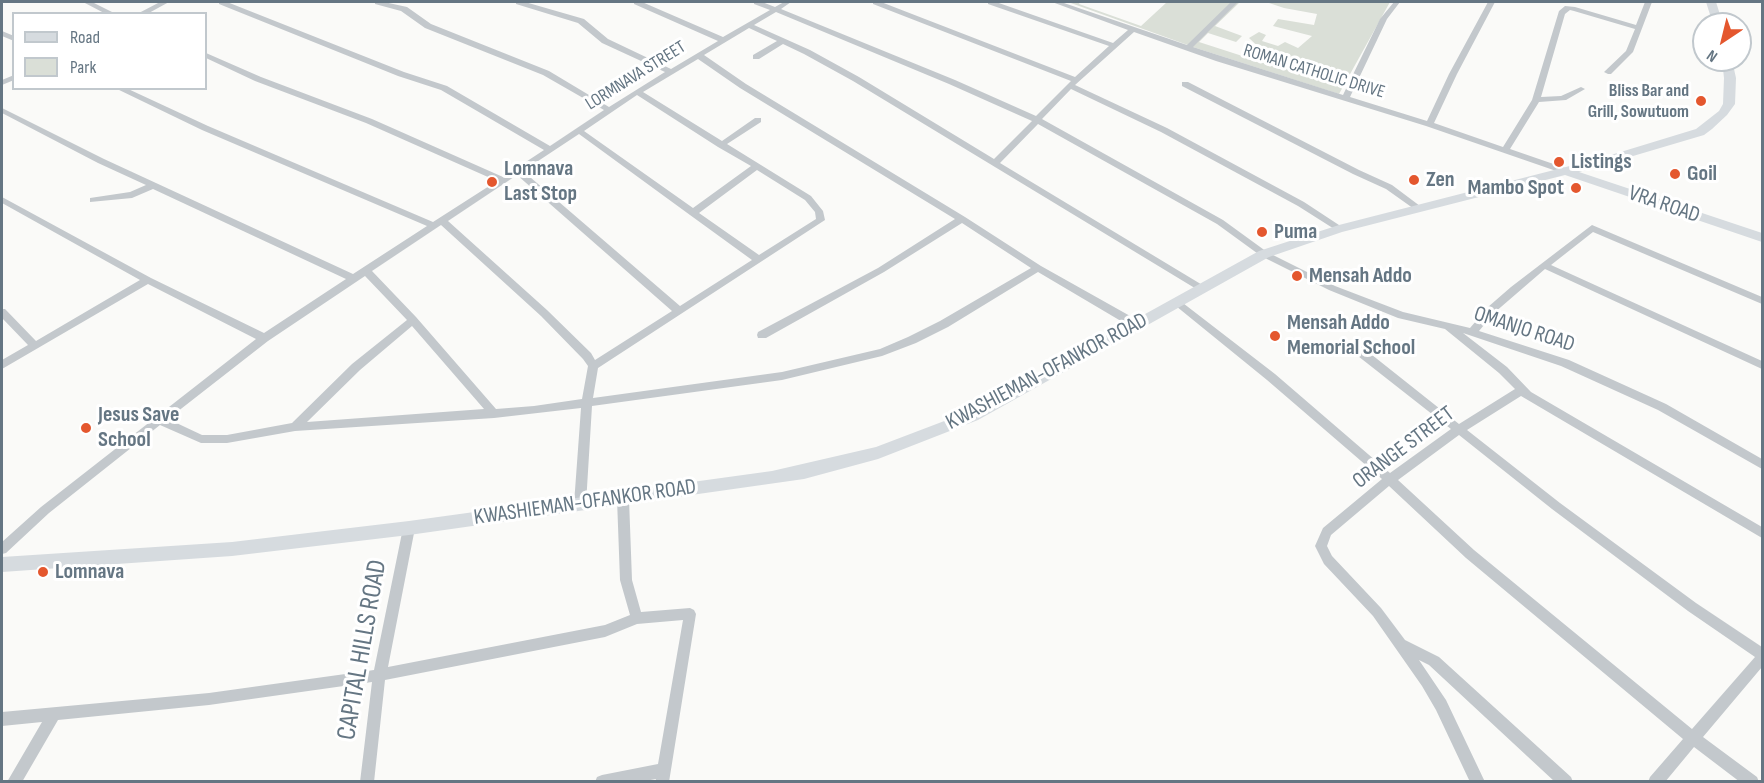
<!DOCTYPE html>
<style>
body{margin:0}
#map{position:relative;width:1764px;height:783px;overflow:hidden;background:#fafaf8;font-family:"Sofia Sans Condensed",sans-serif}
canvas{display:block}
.frame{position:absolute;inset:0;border:3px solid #657683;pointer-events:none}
.legend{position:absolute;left:12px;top:12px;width:195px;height:78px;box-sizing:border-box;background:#fff;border:2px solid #c1c8cd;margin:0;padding:8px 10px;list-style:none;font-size:18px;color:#657683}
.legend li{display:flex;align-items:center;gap:12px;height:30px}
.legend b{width:30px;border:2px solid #c1c8cd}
.north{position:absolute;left:1692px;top:12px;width:60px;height:60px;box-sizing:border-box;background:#fff;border:2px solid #c1c8cd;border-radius:50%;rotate:215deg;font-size:16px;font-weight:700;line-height:24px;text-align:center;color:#657683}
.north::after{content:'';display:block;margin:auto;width:21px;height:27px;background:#e4572e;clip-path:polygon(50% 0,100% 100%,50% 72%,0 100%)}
</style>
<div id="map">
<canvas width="1764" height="783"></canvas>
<div class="frame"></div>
<ul class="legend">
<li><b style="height:8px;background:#d6dbdf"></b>Road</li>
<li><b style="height:16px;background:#dadfd7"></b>Park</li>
</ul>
<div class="north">N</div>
</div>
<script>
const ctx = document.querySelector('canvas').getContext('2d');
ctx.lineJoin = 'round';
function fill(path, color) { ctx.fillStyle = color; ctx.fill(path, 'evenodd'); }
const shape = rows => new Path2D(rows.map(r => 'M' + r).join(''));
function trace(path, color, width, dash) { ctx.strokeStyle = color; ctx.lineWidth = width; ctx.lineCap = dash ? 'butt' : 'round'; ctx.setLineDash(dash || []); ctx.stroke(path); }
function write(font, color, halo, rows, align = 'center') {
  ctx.font = font + ' "Sofia Sans Condensed",sans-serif'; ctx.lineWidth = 6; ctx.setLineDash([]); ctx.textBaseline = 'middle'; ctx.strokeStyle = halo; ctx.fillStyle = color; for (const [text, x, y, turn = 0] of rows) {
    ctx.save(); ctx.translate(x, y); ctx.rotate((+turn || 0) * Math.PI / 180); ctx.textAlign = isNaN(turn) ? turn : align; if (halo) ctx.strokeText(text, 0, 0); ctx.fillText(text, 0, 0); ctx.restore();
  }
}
fill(shape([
 [1068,2,1080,2,1079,4,1141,26,1167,2,1240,2,1215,26,1242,36,1236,42,1208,33,1199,42,1264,63,1266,54,1249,38,1259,32,1266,35,1262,41,1278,46,1285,42,1298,48,1312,36,1273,26,1278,19,1314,25,1317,14,1284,8,1266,2,1390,2,1339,94,1196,48]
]), '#dadfd7');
fill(shape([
 [83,2,92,2,116,14,106,14,83,2],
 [160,2,169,2,147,14,137,14,160,2],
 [219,2,227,2,404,72,447,86,550,146,604,110,543,75,425,28,401,11,375,4,375,2,384,2,407,7,431,24,549,71,609,107,665,72,602,43,578,23,516,4,516,2,525,2,584,19,608,39,671,69,718,41,634,4,634,2,642,2,723,37,770,10,754,4,754,2,762,2,775,7,784,2,791,2,781,9,955,80,1036,116,1071,81,873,4,873,2,881,2,1075,77,1109,46,988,4,988,2,996,2,1113,43,1128,30,1052,2,1061,2,1187,45,1231,2,1238,2,1193,47,1343,95,1380,19,1394,2,1400,2,1387,19,1350,97,1427,121,1449,74,1488,2,1495,2,1457,74,1434,123,1503,147,1532,100,1559,11,1565,6,1575,7,1636,25,1645,2,1652,2,1633,52,1611,74,1608,74,1604,72,1626,51,1635,29,1574,11,1570,10,1565,14,1541,97,1561,96,1581,87,1585,89,1566,100,1539,102,1510,149,1568,169,1569,171,1565,174,1426,126,1216,61,1134,32,1075,85,1167,128,1304,202,1342,227,1344,229,1339,232,1298,206,1161,132,1071,89,1042,119,1223,220,1267,252,1335,286,1403,312,1470,328,1488,307,1511,287,1592,225,1762,297,1762,304,1593,232,1551,265,1762,361,1762,369,1545,269,1494,313,1479,331,1569,360,1666,404,1762,459,1762,469,1658,410,1561,366,1463,333,1507,367,1531,392,1762,527,1762,538,1521,396,1467,430,1560,503,1696,603,1762,647,1762,667,1703,737,1757,777,1759,782,1740,782,1694,747,1665,782,1648,782,1650,777,1683,739,1466,558,1389,486,1331,535,1327,546,1332,556,1381,608,1405,640,1439,657,1571,777,1573,782,1555,782,1429,665,1419,660,1446,700,1485,782,1470,782,1436,710,1422,686,1373,616,1324,564,1315,546,1323,528,1382,479,1267,380,1171,302,1173,300,1179,300,1275,374,1390,473,1451,429,1349,349,1348,346,1349,343,1357,343,1459,424,1515,389,1499,373,1445,329,1398,318,1329,290,1261,256,1217,224,1038,124,1000,163,1204,286,1206,288,1201,291,1198,290,853,81,804,54,783,44,759,59,753,59,753,55,777,41,749,28,704,55,746,84,965,217,1041,266,1139,321,1140,324,1139,327,1131,327,1038,272,948,327,916,343,882,356,782,380,592,406,586,504,584,507,580,509,576,507,574,504,581,408,494,418,295,431,227,443,201,443,160,425,49,513,6,553,2,554,2,542,41,507,256,339,148,284,2,369,2,360,28,345,2,318,2,309,5,309,36,341,140,280,2,203,2,197,151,278,264,333,346,279,153,189,132,198,90,202,90,198,130,192,146,185,98,163,2,113,2,108,104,159,353,274,427,226,202,130,115,88,126,88,208,126,433,222,497,181,366,123,255,81,206,58,206,53,261,77,372,119,503,177,544,150,441,90,398,76,219,4,219,2],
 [776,12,949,84,1032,121,994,159,859,77,810,50,754,25,776,12],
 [698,59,740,88,955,219,878,268,758,332,757,335,758,338,766,338,884,272,962,223,1031,268,940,321,908,337,880,349,782,372,593,398,598,368,825,220,823,211,811,196,727,144,761,122,761,118,755,118,722,141,643,92,698,59],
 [637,95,718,147,751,166,693,208,584,131,637,95],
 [579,134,690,215,752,260,680,306,523,171,579,134],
 [757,170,805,200,815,212,816,219,759,255,699,213,757,170],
 [517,175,672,311,595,360,591,353,547,310,448,221,517,175],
 [441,225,541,316,583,359,588,366,582,399,534,406,496,409,416,317,372,271,441,225],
 [365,276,407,320,352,364,292,423,227,435,202,435,168,419,268,341,365,276],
 [412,326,484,409,307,422,360,370,412,326],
 [1459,435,1552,509,1688,611,1755,657,1692,729,1474,550,1398,480,1459,435],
 [2,31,14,36,14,41,2,36,2,31],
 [14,75,14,80,2,85,2,80,14,75],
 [1182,82,1188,82,1359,170,1392,185,1424,209,1423,211,1417,211,1386,189,1353,174,1182,86,1182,82],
 [623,494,627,496,629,499,632,580,641,612,690,608,694,610,696,614,669,782,655,782,656,779,640,782,595,782,597,777,602,775,658,764,683,620,637,624,605,637,385,680,374,782,360,782,372,682,209,705,58,720,22,782,7,782,42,722,2,726,2,712,209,693,374,670,403,528,405,524,409,523,413,524,415,528,388,667,605,625,630,615,620,580,617,499,619,496,623,494]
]), '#c3c8cc');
fill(shape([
 [1706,2,1716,2,1723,24,1713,24,1706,2],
 [1722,60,1732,60,1736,78,1735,104,1727,115,1712,129,1704,135,1579,172,1762,233,1762,242,1565,175,1342,232,1269,257,978,420,878,459,804,479,409,535,232,556,2,572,2,557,232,542,409,521,772,471,876,447,968,412,1259,251,1339,225,1601,158,1696,129,1719,111,1723,104,1724,78,1722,60]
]), '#d6dbdf');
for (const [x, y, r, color] of [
 [1701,101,6,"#e4572e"],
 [1559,162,6,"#e4572e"],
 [1675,174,6,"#e4572e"],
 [1414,180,6,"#e4572e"],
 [492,182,6,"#e4572e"],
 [1576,188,6,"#e4572e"],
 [1262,232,6,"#e4572e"],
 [1297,276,6,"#e4572e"],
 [1275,336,6,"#e4572e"],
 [86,428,6,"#e4572e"],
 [43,572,6,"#e4572e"]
]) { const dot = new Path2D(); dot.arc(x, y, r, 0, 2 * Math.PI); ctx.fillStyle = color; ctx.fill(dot); trace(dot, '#fff', 2); }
write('18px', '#657683', '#fff', [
 ["ROMAN CATHOLIC DRIVE",1314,72,17],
 ["LORMNAVA STREET",636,76,-32]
]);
write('bold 18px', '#657683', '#fff', [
 ["Bliss Bar and",1689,91],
 ["Grill, Sowutuom",1689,112]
], 'right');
write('bold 22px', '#657683', '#fff', [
 ["Listings",1571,162],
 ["Lomnava",504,169],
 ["Last Stop",504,194],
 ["Goil",1687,174],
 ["Zen",1426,180],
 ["Mambo Spot",1564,188,"right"],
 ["Puma",1274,232],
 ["Mensah Addo",1309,276],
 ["Mensah Addo",1287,323],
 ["Memorial School",1287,348],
 ["Jesus Save",98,415],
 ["School",98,440],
 ["Lomnava",55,572]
], 'left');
write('22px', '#657683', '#fff', [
 ["VRA ROAD",1664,205,19],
 ["OMANJO ROAD",1524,330,18],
 ["KWASHIEMAN-OFANKOR ROAD",1047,372,-28],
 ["ORANGE STREET",1404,448,-37],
 ["KWASHIEMAN-OFANKOR ROAD",585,503,-8]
]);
write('27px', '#657683', '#fff', [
 ["CAPITAL HILLS ROAD",363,650,-80]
]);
</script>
